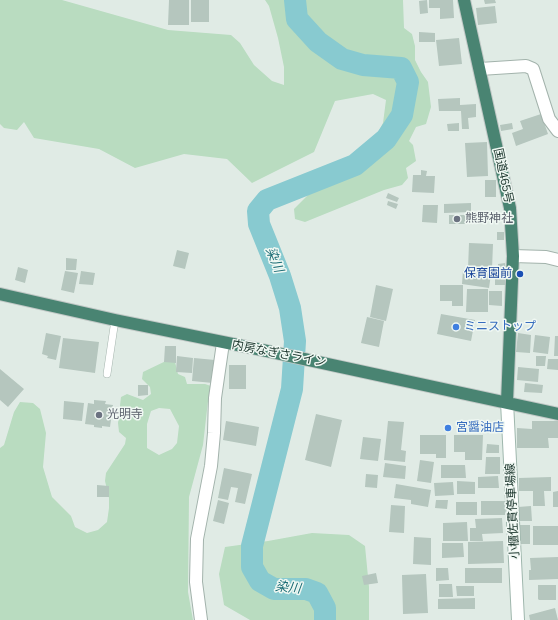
<!DOCTYPE html>
<meta charset="utf-8">
<style>
body{margin:0}
canvas{display:block;background:#e0ebe5}
</style>
<canvas width="558" height="620"></canvas>
<script>
const ctx = document.querySelector('canvas').getContext('2d');
ctx.lineJoin = 'round';
function fill(path, color) { ctx.fillStyle = color; ctx.fill(path, 'evenodd'); }
const shape = rows => new Path2D(rows.map(r => 'M' + r).join(''));
function trace(path, color, width, dash) { ctx.strokeStyle = color; ctx.lineWidth = width; ctx.lineCap = dash ? 'butt' : 'round'; ctx.setLineDash(dash || []); ctx.stroke(path); }
function write(font, color, halo, rows, align = 'center') {
  ctx.font = font + ' Helvetica,"Noto Sans JP",sans-serif'; ctx.lineWidth = 3; ctx.setLineDash([]); ctx.textBaseline = 'middle'; ctx.strokeStyle = halo; ctx.fillStyle = color; for (const [text, x, y, turn = 0] of rows) {
    ctx.save(); ctx.translate(x, y); ctx.rotate((+turn || 0) * Math.PI / 180); ctx.textAlign = isNaN(turn) ? turn : align; if (halo) ctx.strokeText(text, 0, 0); ctx.fillText(text, 0, 0); ctx.restore();
  }
}
fill(shape([
 [0,0,62,0,168,30,231,35,240,43,254,65,272,81,284,85,284,67,278,38,269,6,265,0,403,0,404,28,412,34,415,46,415,60,421,72,428,82,431,107,426,124,416,127,409,141,413,145,416,161,406,168,408,178,402,185,384,190,305,222,295,219,294,209,312,191,352,160,374,141,383,123,386,100,373,94,335,101,314,152,252,183,227,159,184,154,135,168,99,149,34,138,24,122,17,130,4,128,0,124],
 [170,359,175,362,178,374,185,377,187,384,205,384,211,386,208,401,203,445,189,497,188,592,193,620,0,620,0,448,4,445,14,412,20,402,33,403,40,409,46,433,43,467,52,497,71,516,75,527,87,533,98,530,107,522,109,508,109,498,105,481,106,473,125,444,126,438,119,432,118,423,121,397,127,394,143,400,151,394,150,387,142,379,143,372],
 [159,408,170,409,179,426,177,443,172,449,159,455,147,448,147,424,151,411],
 [312,533,349,535,365,546,369,587,369,620,250,620,224,605,219,574,225,547,268,541]
]), '#b9dcc0');
trace(shape([
 [295,0,297,19,318,42,342,59,363,65,401,68,408,82,402,115,386,139,355,165,267,200,258,211,259,224,280,276,290,308,295,341,292,389,252,546,252,567,260,581,274,589,306,589,317,593,325,608,325,620]
]), '#88cad0', 22);
fill(shape([
 [169,0,189,0,189,25,168,25],
 [191,0,209,0,209,22,191,22],
 [427,0,428,13,420,14,419,1],
 [429,0,453,0,454,18,440,19,440,8,429,8],
 [484,0,495,0,496,3,485,4],
 [495,6,497,23,478,25,476,8],
 [419,32,435,33,435,42,419,42],
 [459,38,462,64,439,66,436,40],
 [460,98,460,105,476,104,476,117,468,118,469,129,462,129,461,111,439,111,438,99],
 [541,114,548,134,516,146,512,133,523,129,520,121],
 [459,123,459,131,448,131,447,124],
 [512,123,513,129,501,131,500,125],
 [487,142,488,176,467,177,465,143],
 [421,170,427,171,426,176,435,176,434,193,412,192,413,175,421,175],
 [485,180,496,180,496,197,485,197],
 [388,193,399,198,397,202,386,198],
 [388,201,398,204,396,209,387,205],
 [471,203,471,212,444,213,444,204],
 [423,205,438,205,437,223,422,222],
 [449,215,465,215,466,224,449,224],
 [497,232,504,232,504,240,497,240],
 [469,243,493,244,492,269,468,269],
 [177,250,189,253,185,269,173,266],
 [66,258,77,259,76,270,66,270],
 [505,263,505,274,498,274,498,264],
 [18,267,28,270,25,283,15,280],
 [463,270,491,274,489,288,462,284],
 [65,271,78,273,74,293,61,290],
 [81,271,95,273,93,285,79,284],
 [495,277,506,277,506,285,495,285],
 [376,285,393,289,386,321,370,317],
 [440,285,463,285,463,306,452,306,452,301,440,301],
 [467,289,488,289,488,312,466,312],
 [489,291,502,291,502,306,489,305],
 [441,314,475,320,471,341,437,334],
 [367,317,384,321,379,347,361,343],
 [46,333,61,336,56,360,47,358,48,356,42,354],
 [518,333,531,335,530,353,516,352],
 [535,335,550,337,548,354,533,352],
 [555,336,558,336,558,356,554,356],
 [63,338,99,342,95,373,59,368],
 [165,346,176,346,176,363,164,362],
 [177,356,193,358,192,373,176,372],
 [536,356,546,356,545,366,536,366],
 [194,358,215,360,213,383,192,381],
 [548,359,558,359,558,370,547,369],
 [229,365,246,365,246,389,229,389],
 [518,367,539,369,538,382,517,380],
 [0,369,24,389,8,407,0,400],
 [525,383,543,385,542,393,524,392],
 [138,385,148,385,148,395,138,396],
 [94,400,106,401,105,404,113,405,110,427,102,426,102,428,94,427,94,425,85,424,88,403,94,404],
 [64,401,84,403,82,421,63,419],
 [316,414,342,420,331,467,305,460],
 [226,421,259,427,256,446,223,440],
 [388,421,404,422,401,450,406,451,405,462,384,460],
 [532,421,558,421,558,438,548,438,549,448,517,448,517,428,532,429],
 [420,435,446,435,446,458,436,458,436,454,420,454],
 [454,435,483,435,482,460,465,460,465,452,454,452],
 [363,437,381,439,378,461,360,459],
 [487,444,499,445,499,453,486,453],
 [486,457,500,457,500,474,485,474],
 [420,460,434,462,431,483,417,481],
 [385,463,406,466,405,479,383,477],
 [441,465,465,465,466,478,441,478],
 [224,468,252,474,245,504,235,502,238,488,231,487,228,500,218,498],
 [366,474,378,475,377,488,365,487],
 [498,476,499,488,478,488,478,477],
 [551,477,551,491,544,491,545,506,533,506,533,491,519,491,519,478],
 [457,481,475,482,475,494,457,494],
 [453,482,454,495,435,496,434,483],
 [396,484,431,490,428,507,411,504,411,500,394,498],
 [97,485,109,486,109,497,97,497],
 [558,491,558,507,553,507,553,492],
 [218,500,229,503,224,524,213,521],
 [436,500,448,500,447,509,435,508],
 [481,501,505,501,505,515,481,515],
 [456,502,477,502,477,515,456,515],
 [391,505,405,506,404,533,389,532],
 [531,506,532,521,518,521,518,507],
 [502,518,503,533,482,534,483,541,470,541,470,528,476,528,475,519],
 [467,522,468,541,443,541,443,523],
 [520,525,530,525,530,544,520,544],
 [533,526,558,526,558,545,533,545],
 [414,537,431,538,431,565,413,564],
 [503,541,504,563,468,564,468,542],
 [442,543,463,543,464,557,442,558],
 [558,557,558,579,529,580,529,570,531,570,530,558],
 [436,568,448,568,449,580,436,581],
 [465,568,502,568,502,583,465,583],
 [376,573,378,583,364,585,362,576],
 [426,574,428,613,403,614,402,575],
 [439,584,452,584,453,597,439,597],
 [538,585,556,585,556,600,539,600,538,599],
 [456,586,474,586,474,596,457,596],
 [475,598,475,609,438,609,438,599],
 [555,608,558,620,530,620,529,615]
]), '#b5c6be');
const service = shape([
 [107,374,115,320]
]);
const minor = shape([
 [480,69,526,66,533,69,549,119,558,131],
 [513,256,546,257,558,260],
 [201,620,196,582,197,539,211,466,214,433,215,398,223,343]
]);
const secondary = shape([
 [507,402,518,620]
]);
const trunk = shape([
 [464,0,510,208,513,256,507,402],
 [0,294,115,320,267,351,558,414]
]);
trace(service, '#a3b3ac', 8);
trace(minor, '#a3b3ac', 14);
trace(secondary, '#9fb7ad', 14);
trace(trunk, '#c1c8c6', 14);
trace(service, '#fff', 7);
trace(minor, '#fff', 12);
trace(secondary, '#fff', 12);
trace(trunk, '#498472', 12);
for (const [x, y, r, color] of [
 [457,219,4,"#6b7280"],
 [520,274,4,"#1a4fb4"],
 [456,327,4,"#3f7fe0"],
 [99,415,4,"#6b7280"],
 [448,428,4,"#3f7fe0"]
]) { const dot = new Path2D(); dot.arc(x, y, r, 0, 2 * Math.PI); ctx.fillStyle = color; ctx.fill(dot); trace(dot, '#f0f8f3', 1.5); }
write('12px', '#213b32', '#f0f8f3', [
 ["国道465号",503,176,78],
 ["内房なぎさライン",279,354,11],
 ["小櫃佐貫停車場線",513,511,-93]
]);
write('12px', '#5b616d', '#f0f8f3', [
 ["熊野神社",465,219],
 ["光明寺",107,415]
], 'left');
write('12px', '#164399', '#f0f8f3', [
 ["保育園前",512,274]
], 'right');
write('12px', '#366cbe', '#f0f8f3', [
 ["ミニストップ",464,327],
 ["宮醤油店",456,428]
], 'left');
write('italic 13px', '#1c6d76', '#f0f8f3', [
 ["染川",274,260,68],
 ["染川",288,588,6]
]);
</script>
